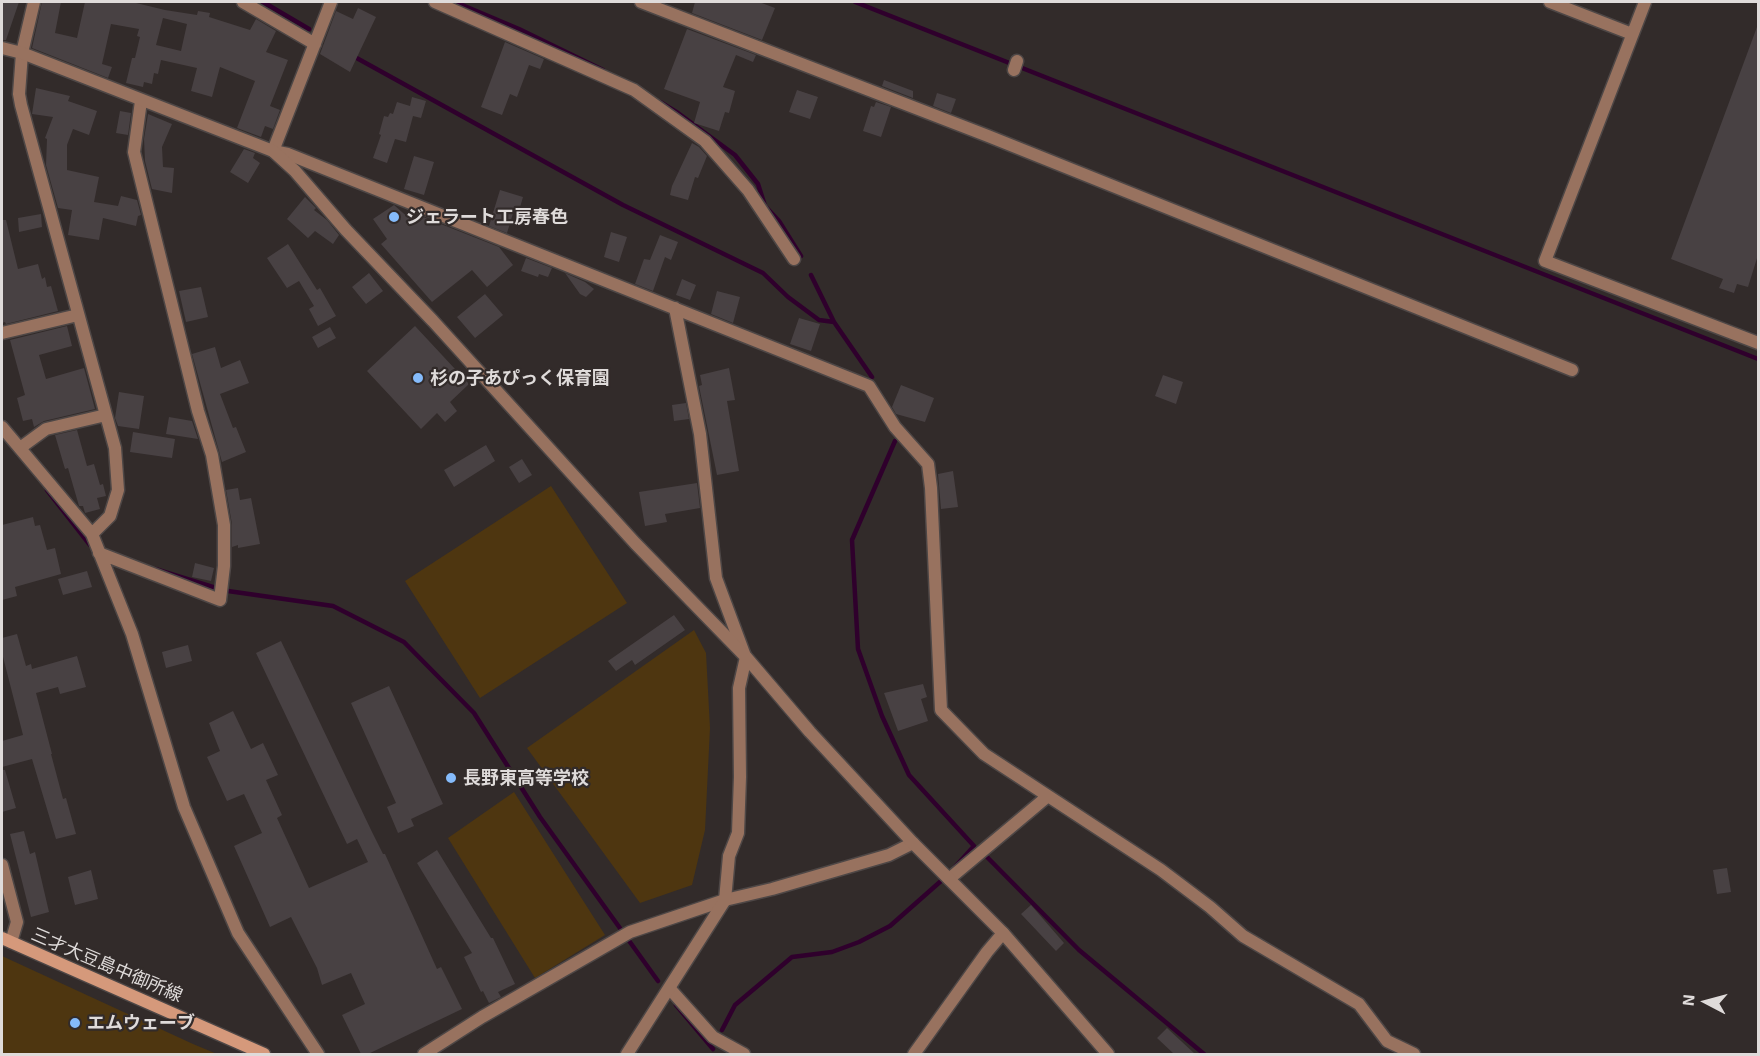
<!DOCTYPE html>
<meta charset="utf-8">
<style>
body{margin:0}
#map{position:relative;width:1760px;height:1056px;overflow:hidden;background:#322b2a;font-family:"Exo 2",sans-serif}
canvas{display:block}
.frame{position:absolute;inset:0;border:3px solid #dfdbda;pointer-events:none}
.north{position:absolute;left:1676px;top:972px;width:60px;height:60px;-webkit-text-stroke:4px #322b2a;paint-order:stroke;rotate:276deg;font-size:16px;font-weight:700;line-height:24px;text-align:center;color:#dfdbda}
.north::after{content:'';display:block;margin:auto;width:21px;height:27px;background:#dfdbda;clip-path:polygon(50% 0,100% 100%,50% 72%,0 100%)}
</style>
<div id="map">
<canvas width="1760" height="1056"></canvas>
<div class="frame"></div>
<div class="north">N</div>
</div>
<script>
const ctx = document.querySelector('canvas').getContext('2d');
ctx.lineJoin = 'round';
function fill(path, color) { ctx.fillStyle = color; ctx.fill(path, 'evenodd'); }
const shape = rows => new Path2D(rows.map(r => 'M' + r).join(''));
function trace(path, color, width, dash) { ctx.strokeStyle = color; ctx.lineWidth = width; ctx.lineCap = dash ? 'butt' : 'round'; ctx.setLineDash(dash || []); ctx.stroke(path); }
function write(font, color, halo, rows, align = 'center') {
  ctx.font = font + ' "Exo 2","Noto Sans JP",sans-serif'; ctx.lineWidth = 4.5; ctx.setLineDash([]); ctx.textBaseline = 'middle'; ctx.strokeStyle = halo; ctx.fillStyle = color; for (const [text, x, y, turn = 0] of rows) {
    ctx.save(); ctx.translate(x, y); ctx.rotate((+turn || 0) * Math.PI / 180); ctx.textAlign = isNaN(turn) ? turn : align; if (halo) ctx.strokeText(text, 0, 0); ctx.fillText(text, 0, 0); ctx.restore();
  }
}
fill(shape([
 [551,486,627,603,480,698,405,581],
 [694,630,706,653,710,728,705,830,692,885,640,903,527,748],
 [514,792,605,935,535,978,448,838],
 [2,956,193,1044,217,1054,2,1054]
]), '#4e3610');
trace(shape([
 [263,2,309,29],
 [455,2,519,29,603,70],
 [855,2,1758,359],
 [353,56,623,205,763,273,788,297,819,320,834,322],
 [660,102,678,113,735,155,758,184,765,206,779,221,801,256],
 [811,275,834,322,872,377],
 [895,441,852,540,858,649,882,716,909,775,974,846,955,867],
 [47,490,90,545],
 [155,569,216,588],
 [228,591,333,606,404,642,474,713,540,817,658,981],
 [987,857,1079,950,1204,1054],
 [676,1005,713,1049],
 [722,1030,735,1005,792,957,832,952,859,942,890,926,941,881]
]), '#2f002c', 4.5);
fill(shape([
 [2,2,19,2,6,40,2,40],
 [42,2,61,2,55,33,77,38,85,2,132,2,165,10,197,15,198,11,210,13,209,17,250,30,256,19,276,31,266,52,288,60,270,106,280,110,273,129,265,126,261,137,237,128,255,81,220,67,212,97,191,91,197,68,161,60,158,74,154,73,152,84,144,82,143,87,126,83,132,58,135,58,140,37,137,36,139,29,111,24,102,64,112,67,108,78,32,48],
 [163,18,187,24,181,51,156,45],
 [695,2,759,2,775,8,762,40,692,13],
 [358,8,376,17,350,72,320,54,336,11,353,19],
 [1757,27,1758,255,1748,287,1737,284,1734,293,1719,288,1723,279,1671,259],
 [687,29,756,55,753,62,736,55,723,87,735,91,729,113,725,112,719,131,694,123,700,102,664,89],
 [505,42,544,59,540,69,529,65,517,97,510,94,502,115,481,107],
 [884,80,913,91,913,98,882,86],
 [36,88,70,96,68,101,97,111,89,135,73,129,67,145,67,170,99,177,94,202,118,206,121,196,137,200,141,215,138,216,136,226,103,218,99,240,68,235,72,210,58,208,46,165,47,139,45,138,53,117,32,114],
 [797,90,818,97,810,119,789,112],
 [937,93,956,99,951,113,933,106],
 [412,97,426,101,421,118,413,116,406,142,395,139,387,163,373,158,381,135,379,134,384,116,388,117,390,113,393,114,397,102,410,106],
 [876,102,891,107,881,137,863,131,871,106,874,107],
 [120,111,131,113,128,135,116,133],
 [148,114,172,124,162,147,163,167,174,168,172,193,152,189,145,161,144,139],
 [692,143,699,147,707,156,698,178,695,177,688,200,670,195,672,186],
 [244,149,255,153,253,158,260,163,248,183,230,172],
 [414,156,434,162,424,195,404,189],
 [500,190,523,197,519,211,514,210,507,233,489,226],
 [305,197,316,208,314,210,327,220,339,235,333,244,315,231,308,238,287,219],
 [394,205,411,220,418,215,499,247,513,265,487,287,472,270,432,302,381,244,387,239,373,219],
 [41,214,42,227,19,232,18,218],
 [2,220,6,220,18,269,38,264,42,279,45,277,47,287,51,286,58,311,6,324,5,322,2,323],
 [611,232,627,237,619,262,604,257],
 [660,235,678,242,671,260,665,257,653,291,635,284,644,259,650,260],
 [288,244,317,290,320,288,336,316,318,326,309,309,314,306,299,281,287,288,267,258],
 [526,258,552,268,548,277,539,274,538,277,521,271],
 [369,273,383,291,366,304,352,287],
 [565,273,585,282,594,289,586,297,580,294],
 [682,279,696,285,690,300,676,295],
 [201,287,208,317,186,322,179,291],
 [717,291,740,297,733,323,711,314],
 [485,294,503,315,475,338,457,317],
 [799,318,820,324,811,351,790,344],
 [67,326,72,346,39,355,46,379,84,368,95,409,44,421,34,427,32,419,23,421,17,398,25,395,10,340],
 [415,326,469,384,450,402,457,411,445,422,437,413,421,429,367,371],
 [330,327,336,338,318,348,312,337],
 [215,347,221,368,240,360,249,383,220,394,233,428,236,427,246,452,222,462,192,354],
 [729,368,735,400,727,401,739,471,717,475,699,386,702,385,700,375],
 [1163,375,1183,382,1176,404,1155,396],
 [901,385,934,398,925,422,896,414,892,407],
 [119,392,144,396,139,429,118,426,115,418],
 [686,403,689,419,674,421,672,405],
 [169,417,192,421,198,439,166,434],
 [77,430,87,466,94,464,100,485,103,484,106,496,97,498,100,509,85,513,83,506,79,506,68,468,65,469,55,435],
 [133,432,175,439,172,458,130,452],
 [486,445,495,461,454,487,444,470],
 [522,459,532,475,519,483,509,467],
 [953,471,958,507,941,509,938,474],
 [697,483,700,508,665,514,667,522,645,526,639,492],
 [238,488,240,500,251,498,260,544,238,548,238,545,232,547,232,524,226,490],
 [33,517,35,526,40,525,47,550,55,548,61,574,15,587,17,596,2,600,2,525],
 [195,563,214,568,211,581,192,577],
 [87,571,92,587,63,595,58,579],
 [674,615,685,630,635,665,632,660,616,671,608,661],
 [17,634,26,666,31,664,32,669,77,656,86,687,60,694,58,687,36,693,52,754,51,754,63,799,66,798,76,834,56,839,32,759,2,767,2,741,23,735,2,653,2,638],
 [281,641,372,832,383,854,385,854,437,969,441,967,462,1009,368,1054,361,1054,342,1015,365,1004,351,973,322,985,317,968,291,917,270,927,234,846,262,833,244,794,227,801,207,757,220,751,209,723,233,711,251,749,263,743,278,775,266,780,282,815,277,818,309,888,368,862,357,839,347,844,256,653],
 [188,645,192,661,166,668,162,652],
 [923,684,927,697,921,699,928,721,898,731,884,693],
 [389,686,443,804,411,819,414,826,398,833,387,807,396,803,351,703],
 [2,770,5,770,16,808,2,812],
 [24,831,30,854,35,852,49,912,31,917,10,834],
 [437,850,491,938,493,938,515,984,498,992,501,997,489,1003,483,991,481,992,464,957,472,953,417,863],
 [1727,868,1731,892,1717,894,1713,870],
 [91,870,98,899,75,905,68,877],
 [1031,905,1064,943,1056,951,1021,914],
 [1167,1028,1195,1054,1174,1054,1157,1038]
]), '#484143');
const minor = shape([
 [34,2,22,53,19,94,21,105,115,448,118,490,110,516,92,534],
 [243,2,315,44],
 [331,2,273,151,288,154,869,386,895,427,928,464,931,488,941,710,984,754,1161,870,1210,907,1243,936,1359,1004,1387,1041,1414,1054],
 [435,2,634,90,705,141,748,190,794,259],
 [641,2,988,136,1572,370],
 [1550,2,1632,34],
 [1645,2,1545,261,1758,343],
 [1014,70,1017,61],
 [675,308,700,434,716,578,745,656],
 [2,333,78,315],
 [2,427,92,534,132,634,184,807,238,933,318,1054],
 [20,448,46,429,106,415],
 [99,553,220,600,224,566,224,525,212,455,198,411,134,152,141,101],
 [2,865,17,922,11,942],
 [949,879,1048,796],
 [670,989,713,1037,744,1054],
 [424,1054,482,1017,630,932,725,900,772,889,889,855,913,843],
 [914,1054,987,952,1003,933]
]);
const tertiary = shape([
 [2,48,22,53,273,151,295,171,346,230,433,321,635,543,746,657,810,732,913,843,1003,933,1108,1054],
 [627,1054,725,900,729,856,738,833,740,777,739,688,746,657]
]);
const secondary = shape([
 [2,938,264,1054]
]);
trace(minor, '#4e4746', 15);
trace(tertiary, '#4e4746', 15);
trace(secondary, '#4e4746', 15);
trace(minor, '#98725f', 12);
trace(tertiary, '#98725f', 12);
trace(secondary, '#d5997b', 12);
for (const [x, y, r, color] of [
 [394,217,6,"#85bbfb"],
 [418,378,6,"#85bbfb"],
 [451,778,6,"#85bbfb"],
 [75,1023,6,"#85bbfb"]
]) { const dot = new Path2D(); dot.arc(x, y, r, 0, 2 * Math.PI); ctx.fillStyle = color; ctx.fill(dot); trace(dot, '#322b2a', 2); }
write('bold 18px', '#dfdbda', '#322b2a', [
 ["ジェラート工房春色",406,217],
 ["杉の子あぴっく保育園",430,378],
 ["長野東高等学校",463,778],
 ["エムウェーブ",87,1023]
], 'left');
write('18px', '#dfdbda', '#322b2a', [
 ["三才大豆島中御所線",107,965,23]
]);
</script>
